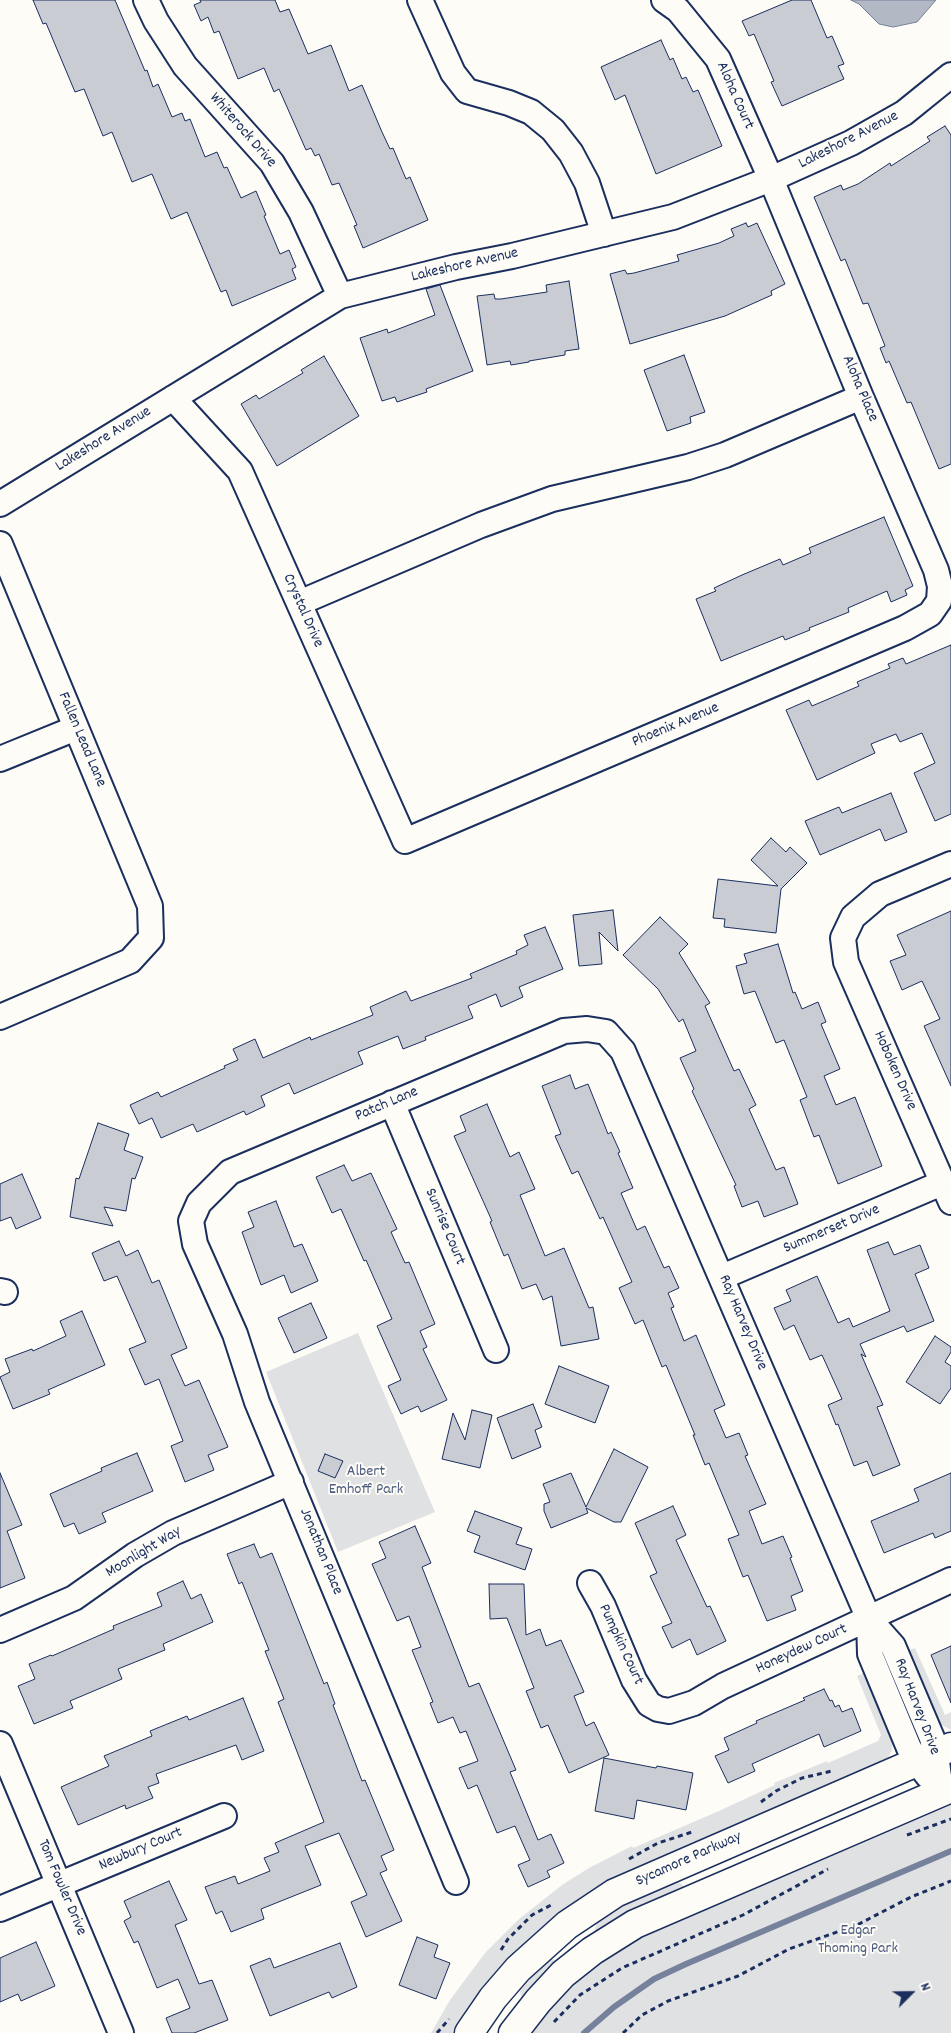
<!DOCTYPE html>
<style>
body{margin:0}
#map{position:relative;width:951px;height:2033px;overflow:hidden;background:#fdfcf7;font-family:Dekko,sans-serif}
canvas{display:block}
.north{position:absolute;left:886px;top:1968px;width:50px;height:50px;-webkit-text-stroke:4px #fdfcf7;paint-order:stroke;rotate:67deg;font-size:14px;font-weight:700;line-height:20px;text-align:center;color:#1b2f5e}
.north::after{content:'';display:block;margin:auto;width:18px;height:22px;background:#1b2f5e;clip-path:polygon(50% 0,100% 100%,50% 72%,0 100%)}
</style>
<div id="map">
<canvas width="951" height="2033"></canvas>
<div class="north">N</div>
</div>
<script>
const ctx = document.querySelector('canvas').getContext('2d');
ctx.lineJoin = 'round';
function fill(path, color) { ctx.fillStyle = color; ctx.fill(path, 'evenodd'); }
const shape = rows => new Path2D(rows.map(r => 'M' + r).join(''));
function trace(path, color, width, dash) { ctx.strokeStyle = color; ctx.lineWidth = width; ctx.lineCap = dash ? 'butt' : 'round'; ctx.setLineDash(dash || []); ctx.stroke(path); }
function write(font, color, halo, rows, align = 'center') {
  ctx.font = font + ' Dekko,sans-serif'; ctx.lineWidth = 4; ctx.setLineDash([]); ctx.textBaseline = 'middle'; ctx.strokeStyle = halo; ctx.fillStyle = color; for (const [text, x, y, turn = 0] of rows) {
    ctx.save(); ctx.translate(x, y); ctx.rotate((+turn || 0) * Math.PI / 180); ctx.textAlign = isNaN(turn) ? turn : align; if (halo) ctx.strokeText(text, 0, 0); ctx.fillText(text, 0, 0); ctx.restore();
  }
}
fill(shape([
 [358,1333,435,1512,338,1552,266,1372],
 [915,1648,945,1715,951,1712,951,1730,940,1724,935,1719,906,1651],
 [866,1672,893,1737,892,1750,888,1758,882,1764,633,1871,469,2010,455,2033,431,2033,450,2000,485,1953,519,1919,562,1885,589,1868,632,1846,633,1848,719,1811,775,1785,774,1783,827,1761,828,1763,878,1741,881,1735,857,1676],
 [951,1801,951,2033,528,2033,568,1986,590,1967,637,1936],
 [675,1879,686,1888,593,1935,599,1917,618,1905],
 [546,1957,560,1962,522,2001,519,1986]
]), '#e0e1e3');
const water = shape([
 [851,0,936,0,917,22,893,27,879,24,859,4,851,0]
]);
fill(water, '#b3b8c5');
trace(water, '#76819c', 1);
trace(shape([
 [584,2033,614,2007,654,1979,686,1964,951,1851]
]), '#76819c', 6);
const building = shape([
 [33,0,115,0,145,71,147,70,153,87,158,84,172,117,182,113,185,121,190,119,205,157,217,152,224,168,227,167,241,198,256,191,266,215,264,216,280,254,289,250,296,267,292,269,296,279,232,306,226,290,221,292,187,212,171,219,152,174,132,182,112,132,103,136,84,89,75,92,46,23,43,24,33,0],
 [200,0,275,0,280,12,289,9,308,54,331,45,349,91,362,85,382,132,390,149,393,148,406,179,410,177,428,220,363,248,354,226,357,225,339,183,332,185,319,154,315,156,311,148,306,150,279,89,274,92,264,68,238,79,219,31,214,33,208,17,201,21,194,5,201,2,200,0],
 [792,0,811,0,827,38,832,36,844,64,838,66,844,79,782,106,771,82,774,81,754,34,749,36,742,21,792,0],
 [661,40,670,60,673,58,682,79,686,77,693,92,698,90,722,146,656,174,625,95,615,100,601,67,661,40],
 [945,126,951,135,951,464,939,469,911,402,907,403,889,361,886,363,880,348,885,346,868,303,863,304,845,259,841,261,814,197,841,185,843,190,858,184,890,163,891,166,930,141,927,137,945,126],
 [746,223,748,227,757,223,785,284,771,291,772,295,725,316,630,344,610,274,625,270,627,274,634,273,679,261,677,255,719,243,734,236,731,229,746,223],
 [569,281,579,349,565,351,565,355,529,361,529,362,511,365,510,361,487,365,477,296,494,294,495,299,501,299,547,292,546,285,569,281],
 [440,285,473,371,426,389,427,392,397,402,395,397,382,401,360,338,387,329,388,333,435,315,426,289,440,285],
 [684,355,705,412,690,417,691,423,667,431,644,370,684,355],
 [324,356,359,416,277,466,241,404,256,395,259,399,303,373,301,370,324,356],
 [884,517,913,586,905,590,907,595,891,602,887,591,848,608,849,612,809,628,810,630,785,640,783,636,721,661,696,599,716,591,714,588,742,575,780,559,783,565,811,553,809,548,884,517],
 [951,645,951,814,935,821,914,773,935,763,922,733,900,742,896,734,871,744,875,753,817,780,786,710,809,700,812,706,859,686,857,682,890,668,888,664,903,658,906,664,951,645],
 [891,793,907,832,885,841,880,829,820,855,805,821,839,807,842,813,891,793],
 [771,838,786,852,790,847,807,863,781,889,776,933,724,927,725,919,713,918,718,879,778,886,751,860,771,838],
 [613,910,618,951,599,932,602,964,579,966,573,915,613,910],
 [951,911,951,1086,924,1026,940,1019,922,981,902,990,890,961,906,955,897,935,951,911],
 [660,917,688,944,679,953,710,1003,705,1006,734,1071,739,1069,756,1105,749,1109,776,1170,784,1167,798,1204,764,1217,758,1201,742,1207,734,1186,736,1185,692,1091,694,1089,680,1058,696,1051,683,1019,679,1022,658,989,623,955,660,917],
 [545,927,563,969,519,987,523,997,501,1007,496,994,468,1006,473,1018,425,1037,426,1040,403,1049,398,1036,358,1052,363,1064,294,1094,289,1083,261,1096,265,1106,246,1115,244,1111,197,1132,193,1124,161,1138,152,1118,139,1124,130,1105,158,1092,161,1097,225,1068,224,1066,238,1060,233,1049,255,1039,263,1058,310,1037,311,1040,373,1015,370,1007,406,991,411,1001,472,978,470,974,517,954,516,951,528,945,524,935,545,927],
 [778,944,793,993,795,992,802,1009,818,1002,826,1022,821,1024,840,1069,824,1076,836,1105,855,1097,882,1166,838,1184,819,1135,814,1137,800,1100,807,1097,784,1040,776,1043,755,991,744,994,736,966,747,963,744,954,778,944],
 [570,1075,575,1089,588,1084,608,1134,611,1132,620,1152,618,1153,633,1188,621,1193,637,1230,645,1226,664,1268,669,1266,679,1288,668,1293,674,1307,671,1308,684,1341,696,1335,725,1405,714,1410,726,1438,739,1433,748,1455,745,1456,766,1504,749,1511,762,1544,783,1536,792,1557,790,1558,803,1591,791,1596,796,1610,767,1621,748,1575,743,1577,728,1539,739,1535,709,1463,705,1465,693,1435,695,1435,666,1365,662,1367,643,1320,635,1324,619,1288,632,1282,603,1217,600,1219,578,1171,572,1174,555,1136,561,1134,542,1086,570,1075],
 [487,1104,510,1157,519,1152,535,1189,520,1195,545,1256,564,1248,589,1308,593,1307,599,1339,561,1346,552,1296,543,1300,536,1284,522,1289,508,1254,504,1256,490,1222,492,1221,454,1136,466,1131,460,1116,487,1104],
 [98,1123,129,1134,124,1150,143,1157,135,1179,132,1178,126,1211,104,1207,113,1226,70,1217,76,1178,79,1179,98,1123],
 [344,1165,352,1181,371,1173,397,1229,391,1232,405,1263,409,1262,435,1324,420,1331,427,1347,423,1349,447,1400,421,1412,418,1406,401,1414,388,1386,401,1380,377,1326,392,1319,366,1260,364,1261,341,1209,332,1213,316,1177,344,1165],
 [22,1174,41,1218,16,1229,11,1217,0,1221,0,1184,22,1174],
 [276,1201,294,1247,302,1244,318,1281,291,1293,284,1275,261,1285,242,1232,254,1227,248,1212,276,1201],
 [119,1241,126,1256,138,1250,152,1283,159,1280,187,1348,171,1355,185,1386,199,1380,228,1447,208,1455,214,1470,185,1482,171,1446,183,1441,159,1379,145,1385,129,1349,146,1342,117,1276,104,1281,92,1253,119,1241],
 [888,1242,894,1255,920,1245,929,1268,915,1274,934,1321,907,1332,904,1326,860,1344,866,1357,861,1354,883,1405,877,1407,900,1465,873,1476,867,1461,854,1466,838,1424,836,1425,828,1405,842,1399,822,1355,810,1360,794,1325,784,1330,774,1308,791,1301,786,1290,817,1276,838,1323,849,1318,853,1327,890,1311,867,1250,888,1242],
 [311,1303,327,1338,294,1353,278,1318,311,1303],
 [82,1311,105,1365,48,1390,50,1394,13,1409,0,1377,10,1372,5,1359,32,1349,33,1351,66,1336,60,1321,82,1311],
 [935,1336,951,1347,951,1352,945,1362,951,1366,951,1388,940,1404,906,1382,935,1336],
 [559,1366,609,1386,595,1423,545,1404,559,1366],
 [533,1404,542,1427,535,1430,541,1447,512,1459,497,1418,533,1404],
 [472,1410,492,1415,480,1468,442,1459,453,1413,465,1440,472,1410],
 [614,1449,648,1467,621,1522,614,1522,586,1508,588,1513,551,1528,544,1511,544,1504,550,1502,543,1484,571,1473,586,1507,614,1449],
 [137,1453,153,1491,102,1513,106,1522,79,1534,74,1523,64,1527,50,1494,102,1471,101,1468,137,1453],
 [325,1454,343,1461,335,1478,318,1471,325,1454],
 [0,1473,22,1525,7,1531,25,1578,0,1588,0,1473],
 [951,1473,951,1531,935,1538,933,1533,884,1553,871,1521,919,1501,914,1489,951,1473],
 [673,1506,686,1535,676,1540,707,1607,710,1606,726,1641,697,1655,690,1639,672,1648,662,1627,672,1623,650,1576,657,1573,635,1523,673,1506],
 [475,1511,522,1528,516,1544,532,1549,525,1570,474,1552,480,1536,467,1531,475,1511],
 [415,1526,431,1563,422,1567,469,1687,479,1683,516,1770,510,1772,538,1840,551,1834,564,1863,547,1871,550,1877,528,1887,518,1865,530,1860,515,1826,497,1833,477,1785,468,1789,459,1768,478,1761,466,1731,460,1733,453,1717,438,1723,430,1703,433,1702,412,1650,421,1647,409,1616,397,1621,372,1564,386,1558,379,1542,415,1526],
 [254,1544,260,1558,272,1553,324,1684,327,1682,335,1704,333,1705,362,1781,365,1780,394,1850,381,1856,387,1870,380,1873,402,1921,366,1937,351,1902,367,1895,339,1833,305,1846,321,1885,261,1909,264,1919,231,1932,222,1911,216,1914,205,1887,235,1876,238,1884,270,1871,264,1858,279,1852,275,1843,324,1822,278,1702,284,1699,265,1651,269,1650,242,1582,239,1584,227,1554,254,1544],
 [183,1581,191,1599,201,1594,213,1622,163,1644,165,1650,118,1669,122,1679,70,1701,73,1708,34,1724,18,1686,35,1679,29,1664,51,1655,52,1656,114,1629,113,1626,162,1606,157,1593,183,1581],
 [489,1584,524,1584,526,1635,540,1629,546,1646,561,1640,584,1692,574,1696,586,1726,594,1722,609,1755,569,1773,548,1725,541,1728,526,1691,534,1688,507,1618,490,1619,489,1584],
 [951,1646,951,1703,931,1655,951,1646],
 [824,1689,830,1701,832,1700,835,1707,839,1705,842,1712,852,1708,861,1731,824,1747,819,1734,752,1764,755,1771,728,1783,715,1756,729,1750,724,1738,757,1723,756,1721,805,1700,803,1698,824,1689],
 [243,1698,264,1751,242,1760,236,1745,156,1774,159,1783,148,1787,153,1798,126,1809,125,1805,78,1825,61,1787,109,1766,104,1756,152,1736,150,1731,187,1716,189,1720,243,1698],
 [604,1758,656,1768,657,1766,693,1773,686,1810,637,1800,634,1819,595,1811,604,1758],
 [169,1881,187,1920,175,1925,199,1984,212,1980,228,2020,194,2033,172,2033,166,2018,190,2008,178,1979,157,1988,138,1941,134,1943,124,1921,131,1917,124,1901,169,1881],
 [417,1937,438,1945,434,1957,450,1963,436,1999,399,1985,417,1937],
 [36,1942,55,1986,21,2001,18,1994,0,2002,0,1958,36,1942],
 [340,1943,357,1987,332,1998,329,1992,270,2016,250,1966,270,1958,274,1968,340,1943]
]);
fill(building, '#c9ccd3');
trace(building, '#1b2f5e', 1);
const minor = shape([
 [146,0,156,21,185,66,272,163,301,212,340,296],
 [420,0,453,73,467,91,509,103,531,112,553,130,571,153,587,183,604,234],
 [173,398,240,471,405,841,905,628,930,614,939,601,940,586,936,570,861,397,771,179,718,59,678,10,664,0],
 [0,504,340,296,456,267,512,256,673,217,771,179,851,143,904,113,951,75],
 [0,544,150,906,151,938,130,961,0,1017],
 [299,603,481,525,552,499,688,467,725,455,861,397],
 [0,759,76,728],
 [951,864,880,894,853,917,843,938,846,962,951,1202],
 [392,1103,496,1350],
 [722,1277,942,1183],
 [0,1291,5,1292],
 [590,1583,603,1606,634,1680,649,1704,658,1709,669,1711,694,1703,723,1686,951,1580],
 [869,1619,870,1654,909,1748,917,1762,928,1776],
 [0,1630,74,1598,135,1555,173,1533,291,1482],
 [0,1744,121,2033],
 [456,1882,257,1402,235,1334,195,1244,191,1221,199,1203,230,1172,564,1031,587,1029,606,1032,623,1051,869,1619,893,1646,932,1738,936,1754,941,1792],
 [0,1909,224,1816]
]);
const secondary = shape([
 [469,2033,493,1998,518,1969,567,1925,615,1893,951,1747],
 [513,2033,538,2001,563,1974,592,1951,635,1924,951,1788]
]);
trace(minor, '#1b2f5e', 28);
trace(secondary, '#1b2f5e', 31);
trace(shape([
 [761,1802,776,1791,802,1778,832,1771],
 [907,1835,951,1819],
 [629,1859,658,1843,692,1832],
 [501,1950,508,1939,532,1915,553,1904],
 [554,2022,580,1995,622,1968,743,1915,828,1869],
 [437,2033,449,2019],
 [623,2033,642,2015,668,2001,738,1976,789,1949,857,1925,911,1897,951,1881]
]), '#1b2f5e', 3, [5, 4]);
trace(minor, '#fdfcf7', 24);
trace(secondary, '#fdfcf7', 28);
write('16px', '#1b2f5e', '#fdfcf7', [
 ["Aloha Court",734,96,66],
 ["Whiterock Drive",242,131,49],
 ["Lakeshore Avenue",849,141,-27],
 ["Lakeshore Avenue",465,266,-13],
 ["Aloha Place",859,389,67],
 ["Lakeshore Avenue",104,440,-32],
 ["Crystal Drive",302,611,66],
 ["Phoenix Avenue",676,726,-23],
 ["Fallen Lead Lane",81,740,67],
 ["Hoboken Drive",894,1071,66],
 ["Patch Lane",387,1105,-23],
 ["Sunrise Court",444,1227,67],
 ["Summerset Drive",832,1230,-23],
 ["Ray Harvey Drive",742,1323,67],
 ["Jonathan Place",320,1552,68],
 ["Moonlight Way",144,1553,-31],
 ["Pumpkin Court",620,1645,65],
 ["Honeydew Court",802,1650,-25],
 ["Ray Harvey Drive",916,1707,69],
 ["Newbury Court",141,1850,-23],
 ["Sycamore Parkway",689,1860,-24],
 ["Tom Fowler Drive",61,1888,67]
]);
write('16px', '#4c5c7f', '#fdfcf7', [
 ["Albert",366,1473],
 ["Emhoff Park",366,1491],
 ["Edgar",858,1932],
 ["Thoming Park",858,1950]
]);
</script>
